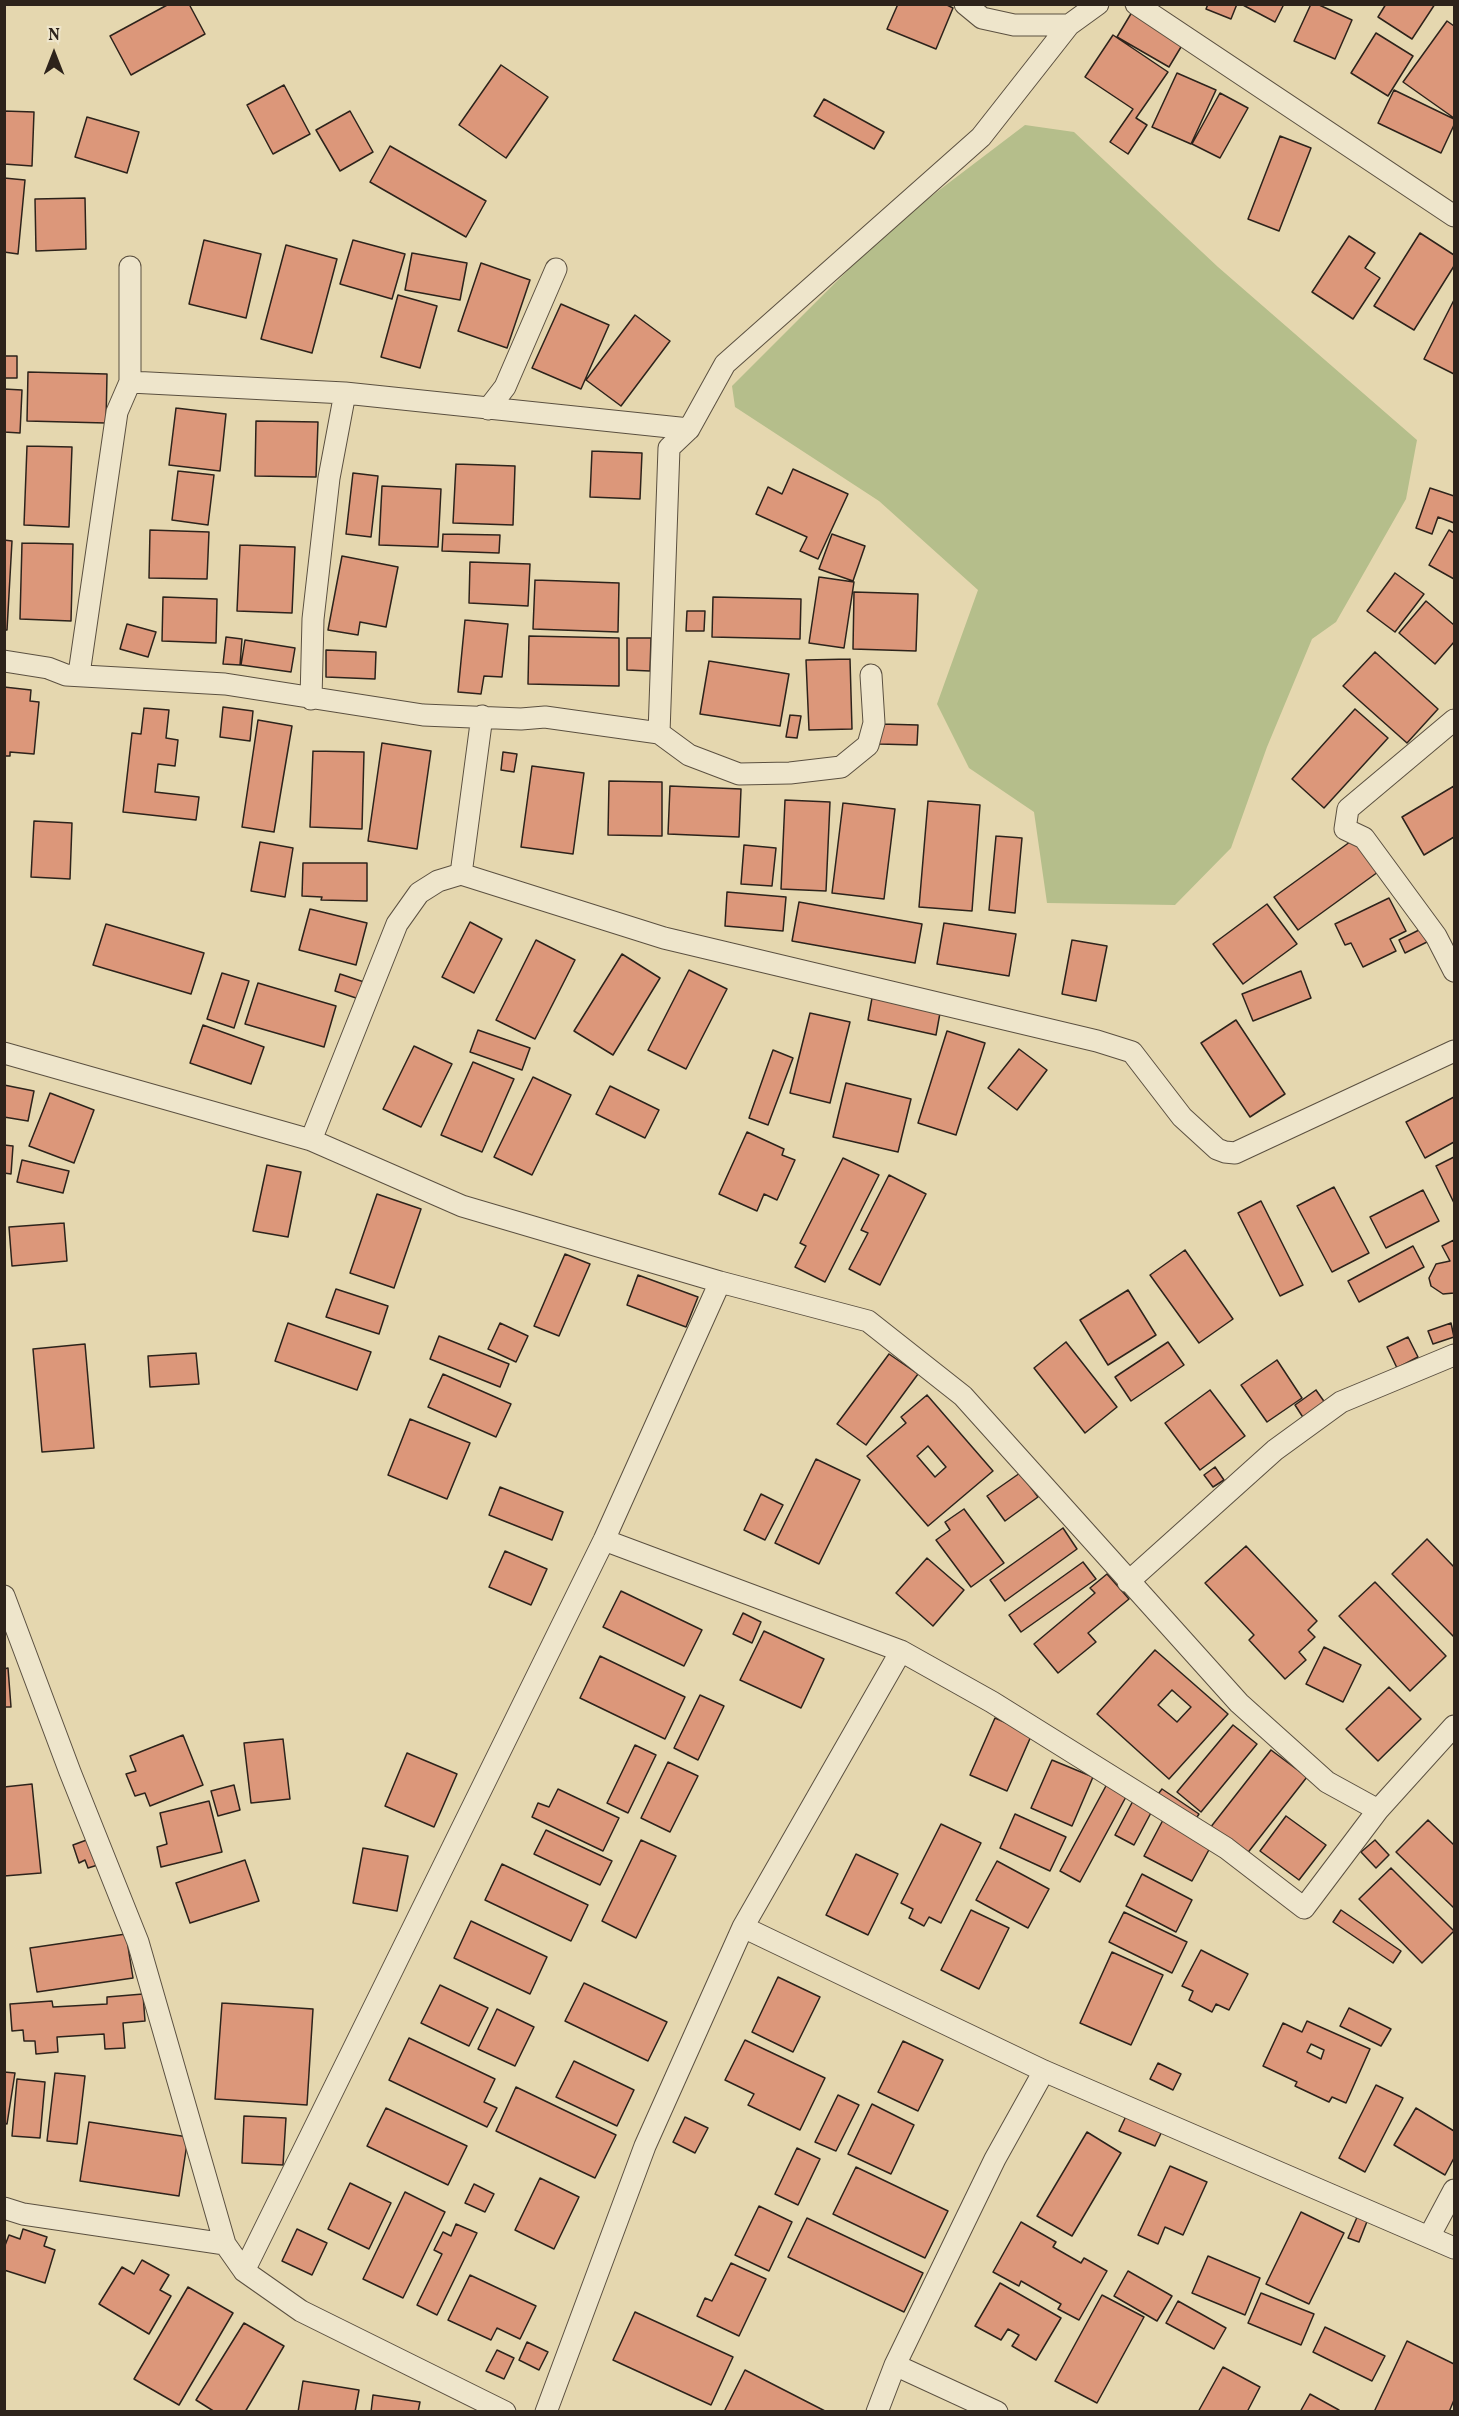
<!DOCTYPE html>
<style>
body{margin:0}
#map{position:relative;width:1459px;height:2416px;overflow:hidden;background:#e5d7af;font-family:Vollkorn,serif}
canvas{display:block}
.frame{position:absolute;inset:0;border:6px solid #2d231b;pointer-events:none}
.north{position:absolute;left:24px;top:24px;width:60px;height:60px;-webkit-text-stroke:4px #eee5cb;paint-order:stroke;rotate:0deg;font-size:16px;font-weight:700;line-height:24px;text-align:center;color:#2d231b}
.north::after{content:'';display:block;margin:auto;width:21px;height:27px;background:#2d231b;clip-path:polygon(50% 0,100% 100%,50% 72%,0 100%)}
</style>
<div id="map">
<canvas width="1459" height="2416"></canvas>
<div class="frame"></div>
<div class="north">N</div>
</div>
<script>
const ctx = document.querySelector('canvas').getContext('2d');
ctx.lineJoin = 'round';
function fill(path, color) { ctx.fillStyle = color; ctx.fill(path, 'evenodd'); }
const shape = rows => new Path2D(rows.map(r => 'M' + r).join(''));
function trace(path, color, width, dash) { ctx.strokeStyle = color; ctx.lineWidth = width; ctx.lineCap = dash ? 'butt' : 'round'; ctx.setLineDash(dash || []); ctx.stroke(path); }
fill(shape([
 [1025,125,1074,132,1218,267,1417,440,1406,499,1336,622,1312,639,1267,747,1231,848,1175,905,1047,903,1034,812,969,768,937,704,978,590,879,501,735,407,732,386,892,226]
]), '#b5be8b');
const building = shape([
 [169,4,189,4,205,34,131,75,110,36,169,4],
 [898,4,945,4,953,8,936,49,887,29,898,4],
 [1208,4,1237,4,1231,19,1206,9,1208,4],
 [1241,4,1284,4,1275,22,1241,4],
 [1311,4,1317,4,1352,20,1335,59,1294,41,1311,4],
 [1386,4,1435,4,1412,39,1378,17,1386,4],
 [1132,12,1184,42,1169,67,1117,37,1132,12],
 [1447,21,1454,26,1454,118,1403,82,1447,21],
 [1376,33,1413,56,1388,96,1351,73,1376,33],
 [1113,35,1168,72,1136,118,1147,125,1128,154,1110,142,1133,109,1085,77,1113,35],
 [501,65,548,97,506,158,459,125,501,65],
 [1177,73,1216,90,1191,144,1152,127,1177,73],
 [284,85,310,134,273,154,247,105,284,85],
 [1394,90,1454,119,1454,125,1441,153,1378,123,1394,90],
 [1220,93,1248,108,1220,158,1192,144,1220,93],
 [824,99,884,132,874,149,814,116,824,99],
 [4,111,34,112,32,166,4,164,4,111],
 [350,111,373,152,340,171,316,130,350,111],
 [87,117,139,132,127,173,75,157,87,117],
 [1280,136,1311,148,1279,231,1248,219,1280,136],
 [390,146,486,201,466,237,370,182,390,146],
 [4,178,25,180,18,254,4,252,4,178],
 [85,198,86,249,36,251,35,199,85,198],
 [1420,233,1454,255,1454,266,1414,330,1374,306,1420,233],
 [1349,236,1375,253,1365,268,1380,278,1353,319,1312,292,1349,236],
 [204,240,261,254,246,318,189,304,204,240],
 [353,240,405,254,392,299,340,284,353,240],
 [286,245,337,259,312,353,261,339,286,245],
 [412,253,467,263,460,300,405,290,412,253],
 [481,263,530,280,507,348,458,331,481,263],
 [398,295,437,306,420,368,381,357,398,295],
 [1454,300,1454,374,1424,359,1454,300],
 [561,304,609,325,581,389,532,368,561,304],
 [635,315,670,341,621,406,586,380,635,315],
 [4,356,17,356,17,378,4,378,4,356],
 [28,372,107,374,106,423,27,421,28,372],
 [4,389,22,390,20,433,4,432,4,389],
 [176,408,226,414,220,471,169,465,176,408],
 [256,421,318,422,316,477,255,476,256,421],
 [27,446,72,447,69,527,24,525,27,446],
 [592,451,642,453,640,499,590,497,592,451],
 [456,464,515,466,513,525,453,523,456,464],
 [793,469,848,494,818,559,800,551,807,537,756,514,768,487,782,494,793,469],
 [178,471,214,475,208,525,172,520,178,471],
 [353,473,378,476,371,537,346,534,353,473],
 [382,486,441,489,438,547,379,545,382,486],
 [1430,488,1454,496,1454,523,1438,517,1432,534,1416,528,1430,488],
 [150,530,209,532,207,579,149,578,150,530],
 [1449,530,1454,533,1454,579,1429,565,1449,530],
 [443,534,500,535,499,553,442,551,443,534],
 [832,534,865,546,853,581,819,569,832,534],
 [4,540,12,541,7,630,4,630,4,540],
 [22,543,73,544,71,621,20,619,22,543],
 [240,545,295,547,292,613,237,611,240,545],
 [342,556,398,567,386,627,360,622,358,635,328,630,342,556],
 [470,562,530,564,528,606,469,603,470,562],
 [1395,573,1424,594,1395,632,1367,611,1395,573],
 [819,577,854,582,844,648,809,643,819,577],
 [535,580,619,583,618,632,533,629,535,580],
 [854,592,918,594,916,651,853,649,854,592],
 [163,597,217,599,216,643,162,641,163,597],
 [713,597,801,599,800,639,712,637,713,597],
 [1426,601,1454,625,1454,642,1435,664,1399,633,1426,601],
 [687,611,705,611,704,631,686,631,687,611],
 [465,620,508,624,502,677,484,676,481,694,458,692,465,620],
 [127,624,156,632,148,657,120,649,127,624],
 [529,636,619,638,619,686,528,684,529,636],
 [226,637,242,639,240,665,223,664,226,637],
 [627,638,651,638,650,671,627,670,627,638],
 [245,640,295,648,291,672,241,665,245,640],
 [326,650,376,652,375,679,326,677,326,650],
 [1375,652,1438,709,1407,743,1343,686,1375,652],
 [850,659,852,729,809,730,806,660,850,659],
 [709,661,789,674,780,726,700,714,709,661],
 [4,687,31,690,30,701,39,702,34,754,10,752,10,756,4,756,4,687],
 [223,707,253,711,250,741,220,737,223,707],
 [144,708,169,710,166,738,178,740,175,766,158,764,155,792,199,797,196,820,123,812,132,733,141,734,144,708],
 [1355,709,1388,738,1324,808,1292,779,1355,709],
 [790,715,801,716,797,738,786,737,790,715],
 [258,720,292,726,274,832,242,827,258,720],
 [880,724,918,725,917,745,879,744,880,724],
 [382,743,431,751,417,849,368,841,382,743],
 [313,751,364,752,362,829,310,827,313,751],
 [503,752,517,754,514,772,501,770,503,752],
 [532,766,584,773,573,854,521,847,532,766],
 [609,781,662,782,662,836,608,835,609,781],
 [670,786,741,789,739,837,668,834,670,786],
 [1454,786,1454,837,1424,855,1402,817,1454,786],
 [785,800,830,802,826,891,781,889,785,800],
 [928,801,980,805,972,911,919,907,928,801],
 [843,803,895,809,884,899,832,893,843,803],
 [34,821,72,823,70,879,31,877,34,821],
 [996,836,1022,838,1015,913,989,910,996,836],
 [1354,839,1378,872,1298,930,1274,897,1354,839],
 [260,842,293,848,285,897,251,891,260,842],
 [744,845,776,848,772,886,741,884,744,845],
 [303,863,367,863,367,901,321,900,322,897,302,896,303,863],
 [727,892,786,897,783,931,725,926,727,892],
 [1389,898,1406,931,1390,939,1396,951,1363,967,1351,943,1345,945,1335,924,1389,898],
 [799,902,922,924,915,963,792,941,799,902],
 [1267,904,1297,944,1243,984,1213,944,1267,904],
 [310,909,367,923,356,965,299,950,310,909],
 [470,922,502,939,474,993,442,977,470,922],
 [944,923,1016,934,1009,976,937,964,944,923],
 [106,924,204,953,191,994,93,965,106,924],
 [1421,929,1427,942,1405,953,1399,940,1421,929],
 [536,940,575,960,535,1039,496,1020,536,940],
 [1072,940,1107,946,1096,1001,1062,994,1072,940],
 [622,954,660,978,613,1055,574,1031,622,954],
 [689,970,727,989,686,1069,648,1050,689,970],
 [1301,971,1311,998,1253,1021,1242,994,1301,971],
 [222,973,249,981,234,1028,207,1019,222,973],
 [340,974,364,982,359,999,335,991,340,974],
 [258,983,336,1006,324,1047,245,1024,258,983],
 [872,998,940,1013,936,1035,868,1020,872,998],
 [810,1013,850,1022,830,1103,790,1093,810,1013],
 [1236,1020,1285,1094,1250,1117,1201,1043,1236,1020],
 [203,1025,264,1047,251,1084,190,1063,203,1025],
 [478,1030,530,1048,522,1070,470,1052,478,1030],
 [947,1031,985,1043,956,1135,918,1123,947,1031],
 [414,1046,452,1064,421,1127,383,1109,414,1046],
 [1019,1049,1047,1070,1017,1110,988,1088,1019,1049],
 [773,1050,793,1058,768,1125,749,1118,773,1050],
 [473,1062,514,1079,482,1152,441,1135,473,1062],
 [533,1077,571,1095,532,1175,494,1157,533,1077],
 [846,1083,911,1099,898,1152,833,1137,846,1083],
 [4,1085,34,1091,28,1121,4,1117,4,1085],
 [610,1086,659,1110,645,1138,596,1114,610,1086],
 [50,1093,94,1110,74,1163,29,1146,50,1093],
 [1454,1097,1454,1142,1425,1158,1406,1122,1454,1097],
 [747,1132,784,1149,782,1155,795,1160,777,1200,764,1194,757,1211,719,1194,747,1132],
 [4,1145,13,1146,11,1174,4,1173,4,1145],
 [1454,1157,1454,1203,1436,1166,1454,1157],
 [843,1158,879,1175,825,1282,795,1267,806,1246,800,1243,843,1158],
 [22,1160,69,1171,63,1193,17,1182,22,1160],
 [267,1165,301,1172,288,1237,253,1231,267,1165],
 [889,1175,926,1194,880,1285,849,1269,868,1233,861,1230,889,1175],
 [1334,1187,1369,1253,1332,1272,1297,1206,1334,1187],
 [1423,1190,1439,1221,1386,1248,1370,1217,1423,1190],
 [377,1194,421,1209,394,1288,350,1273,377,1194],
 [1261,1201,1303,1285,1280,1296,1238,1213,1261,1201],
 [64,1223,67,1261,12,1266,9,1227,64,1223],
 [1454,1240,1454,1293,1443,1294,1431,1286,1429,1278,1436,1264,1450,1261,1442,1246,1454,1240],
 [1413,1246,1424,1267,1359,1302,1348,1281,1413,1246],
 [1185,1250,1233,1319,1199,1343,1150,1275,1185,1250],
 [565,1254,590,1264,559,1336,534,1326,565,1254],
 [638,1275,698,1297,686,1327,627,1305,638,1275],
 [336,1289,388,1306,379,1334,326,1317,336,1289],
 [1128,1290,1156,1335,1108,1365,1080,1320,1128,1290],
 [288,1323,371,1352,357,1390,275,1361,288,1323],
 [500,1323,528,1336,516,1362,488,1349,500,1323],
 [1451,1323,1454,1337,1433,1344,1428,1331,1451,1323],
 [439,1336,509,1364,500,1387,430,1359,439,1336],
 [1408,1337,1418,1357,1397,1368,1387,1347,1408,1337],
 [1066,1342,1117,1407,1085,1433,1034,1368,1066,1342],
 [1168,1342,1184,1365,1131,1401,1115,1377,1168,1342],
 [85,1344,94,1448,42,1452,33,1349,85,1344],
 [196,1353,199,1384,150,1387,148,1356,196,1353],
 [889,1354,918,1374,866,1445,837,1424,889,1354],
 [1277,1360,1302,1398,1267,1422,1241,1385,1277,1360],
 [443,1374,511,1404,496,1437,428,1407,443,1374],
 [1210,1390,1245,1436,1200,1470,1165,1423,1210,1390],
 [1316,1390,1328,1407,1306,1422,1295,1405,1316,1390],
 [927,1395,993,1471,928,1526,867,1456,906,1423,901,1417,927,1395],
 [928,1446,946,1467,935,1477,917,1456,928,1446],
 [410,1419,470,1443,447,1499,388,1475,410,1419],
 [816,1459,860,1480,819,1564,775,1543,816,1459],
 [1215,1467,1224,1480,1213,1487,1204,1475,1215,1467],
 [1020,1473,1038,1497,1005,1521,987,1496,1020,1473],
 [500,1487,563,1512,552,1540,489,1515,500,1487],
 [761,1494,783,1505,765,1540,744,1530,761,1494],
 [964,1509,1004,1563,971,1587,936,1540,950,1530,945,1522,964,1509],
 [1063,1528,1077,1549,1005,1601,990,1580,1063,1528],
 [1427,1539,1454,1567,1454,1637,1392,1574,1427,1539],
 [1246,1546,1317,1621,1308,1630,1315,1637,1299,1652,1306,1660,1285,1679,1249,1640,1254,1635,1205,1583,1246,1546],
 [505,1551,547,1569,531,1605,489,1587,505,1551],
 [927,1558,964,1590,933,1626,896,1593,927,1558],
 [1083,1562,1096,1579,1021,1632,1009,1615,1083,1562],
 [1107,1574,1129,1599,1088,1633,1096,1642,1058,1673,1034,1644,1095,1593,1090,1588,1107,1574],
 [1375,1582,1446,1656,1410,1691,1339,1616,1375,1582],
 [621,1591,702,1630,684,1666,603,1627,621,1591],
 [743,1613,761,1622,752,1643,733,1634,743,1613],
 [764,1631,824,1659,801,1708,740,1680,764,1631],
 [1324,1647,1361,1665,1343,1702,1306,1684,1324,1647],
 [1155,1650,1228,1714,1169,1779,1097,1714,1155,1650],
 [1172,1690,1191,1707,1177,1722,1158,1705,1172,1690],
 [600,1656,685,1697,665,1739,580,1698,600,1656],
 [8,1668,11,1707,4,1707,4,1669,8,1668],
 [1389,1687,1421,1719,1378,1761,1346,1729,1389,1687],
 [700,1695,724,1706,698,1760,674,1748,700,1695],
 [995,1718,1032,1734,1007,1791,970,1775,995,1718],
 [1233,1725,1257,1744,1201,1812,1177,1792,1233,1725],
 [183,1735,203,1785,150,1806,145,1793,135,1796,126,1774,136,1771,130,1756,183,1735],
 [283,1739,290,1799,251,1803,244,1743,283,1739],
 [635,1745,656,1755,628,1813,607,1803,635,1745],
 [1271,1750,1307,1777,1246,1855,1210,1828,1271,1750],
 [407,1753,457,1774,434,1827,385,1806,407,1753],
 [1052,1760,1093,1777,1072,1826,1031,1808,1052,1760],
 [668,1762,698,1776,670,1832,641,1818,668,1762],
 [32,1784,41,1873,4,1876,4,1787,32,1784],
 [1107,1784,1127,1795,1080,1882,1060,1871,1107,1784],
 [234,1785,240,1810,218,1816,211,1791,234,1785],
 [558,1789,619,1818,603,1851,532,1817,538,1803,549,1807,558,1789],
 [1162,1789,1199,1814,1193,1823,1155,1798,1162,1789],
 [1134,1799,1153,1809,1134,1845,1115,1835,1134,1799],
 [209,1801,222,1852,161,1867,157,1847,167,1844,160,1813,209,1801],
 [1015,1814,1066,1837,1050,1871,1000,1848,1015,1814],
 [1286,1816,1326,1845,1299,1880,1260,1851,1286,1816],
 [1163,1820,1211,1846,1192,1881,1144,1856,1163,1820],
 [1428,1820,1454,1845,1454,1908,1396,1852,1428,1820],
 [941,1824,981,1843,941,1923,929,1917,924,1926,909,1918,913,1909,901,1903,941,1824],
 [546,1830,612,1861,600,1885,534,1854,546,1830],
 [92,1838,101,1864,88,1868,85,1860,79,1863,73,1845,92,1838],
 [641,1840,676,1856,636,1938,602,1921,641,1840],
 [1375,1840,1389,1855,1376,1868,1361,1852,1375,1840],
 [363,1848,408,1856,397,1911,353,1903,363,1848],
 [856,1854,898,1874,868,1935,826,1915,856,1854],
 [245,1860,259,1901,190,1923,176,1883,245,1860],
 [997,1861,1049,1889,1028,1928,976,1900,997,1861],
 [502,1864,588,1905,571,1941,485,1900,502,1864],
 [1391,1868,1454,1931,1422,1963,1359,1899,1391,1868],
 [1142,1874,1192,1900,1176,1932,1126,1906,1142,1874],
 [971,1910,1009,1928,979,1989,941,1970,971,1910],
 [1341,1910,1401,1951,1393,1963,1333,1922,1341,1910],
 [1124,1912,1187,1942,1172,1973,1109,1942,1124,1912],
 [471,1921,547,1957,530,1994,454,1958,471,1921],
 [126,1934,133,1978,37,1992,30,1948,126,1934],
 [1201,1950,1248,1974,1229,2010,1216,2004,1212,2012,1189,2000,1193,1991,1182,1986,1201,1950],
 [1112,1952,1163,1975,1131,2045,1080,2023,1112,1952],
 [778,1977,820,1997,793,2052,752,2032,778,1977],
 [584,1983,667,2022,648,2061,565,2021,584,1983],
 [440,1985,488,2008,469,2046,421,2023,440,1985],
 [143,1994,145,2021,123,2023,125,2048,105,2049,104,2034,57,2037,58,2052,36,2054,35,2041,24,2041,23,2030,12,2031,10,2004,52,2001,53,2007,107,2004,107,1997,143,1994],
 [222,2003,313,2009,307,2105,215,2099,222,2003],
 [1349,2008,1391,2029,1381,2046,1340,2026,1349,2008],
 [497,2009,534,2027,515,2066,478,2049,497,2009],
 [1307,2021,1370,2049,1346,2103,1332,2097,1329,2102,1295,2086,1297,2082,1263,2066,1283,2023,1302,2032,1307,2021],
 [1311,2044,1324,2050,1321,2059,1307,2052,1311,2044],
 [409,2038,495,2079,484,2102,497,2108,487,2127,389,2080,409,2038],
 [745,2040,825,2078,800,2130,748,2105,754,2094,725,2080,745,2040],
 [903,2041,943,2060,918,2111,878,2092,903,2041],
 [574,2061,634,2090,617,2126,556,2097,574,2061],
 [1158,2063,1181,2074,1173,2090,1150,2079,1158,2063],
 [4,2072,15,2073,7,2124,4,2123,4,2072],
 [55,2073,85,2076,77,2144,47,2141,55,2073],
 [17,2079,45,2082,40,2138,12,2136,17,2079],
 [1376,2085,1403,2098,1365,2172,1339,2158,1376,2085],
 [516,2087,616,2135,595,2178,496,2131,516,2087],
 [838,2095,859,2105,836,2151,815,2142,838,2095],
 [872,2104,914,2125,891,2174,848,2154,872,2104],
 [386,2108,467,2146,448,2185,367,2146,386,2108],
 [1416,2108,1454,2131,1454,2158,1445,2175,1394,2145,1416,2108],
 [1127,2114,1163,2129,1155,2146,1119,2131,1127,2114],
 [244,2116,286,2118,283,2165,242,2163,244,2116],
 [685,2117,708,2128,695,2153,673,2142,685,2117],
 [89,2122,188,2137,179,2196,80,2181,89,2122],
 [1087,2132,1121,2153,1072,2236,1037,2216,1087,2132],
 [797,2148,820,2159,798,2205,775,2194,797,2148],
 [1170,2166,1207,2182,1183,2235,1165,2227,1158,2244,1138,2235,1170,2166],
 [856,2167,948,2211,925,2258,833,2214,856,2167],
 [540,2178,579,2197,554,2249,515,2230,540,2178],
 [350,2183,391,2203,369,2249,328,2229,350,2183],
 [474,2184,494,2194,485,2212,465,2203,474,2184],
 [405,2192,445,2212,403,2298,363,2279,405,2192],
 [759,2206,792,2222,769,2271,735,2255,759,2206],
 [1301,2212,1344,2233,1309,2304,1266,2284,1301,2212],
 [1358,2215,1368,2219,1359,2242,1348,2238,1358,2215],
 [807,2218,923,2273,904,2312,788,2257,807,2218],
 [1021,2222,1056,2242,1053,2247,1081,2263,1084,2258,1107,2271,1079,2320,1058,2309,1061,2304,1021,2281,1019,2286,993,2272,1021,2222],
 [456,2224,477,2233,437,2315,417,2305,442,2254,434,2250,443,2232,451,2236,456,2224],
 [23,2229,47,2237,44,2246,55,2250,45,2283,4,2270,4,2248,9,2235,20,2239,23,2229],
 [297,2229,327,2243,312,2275,282,2261,297,2229],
 [1208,2256,1260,2278,1245,2315,1192,2293,1208,2256],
 [142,2260,169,2275,160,2290,171,2296,149,2334,99,2304,122,2267,134,2274,142,2260],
 [731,2263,766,2279,739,2336,697,2316,705,2298,712,2301,731,2263],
 [1128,2271,1172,2296,1157,2321,1114,2296,1128,2271],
 [470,2275,536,2306,520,2339,497,2328,491,2340,448,2320,470,2275],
 [1000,2283,1061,2318,1036,2360,1012,2346,1019,2335,1008,2329,1001,2340,975,2326,1000,2283],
 [188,2287,233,2313,179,2405,134,2379,188,2287],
 [1261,2293,1314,2314,1301,2345,1248,2323,1261,2293],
 [1102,2295,1144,2317,1097,2403,1055,2381,1102,2295],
 [1178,2301,1226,2328,1214,2349,1166,2323,1178,2301],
 [635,2312,733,2357,711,2405,613,2360,635,2312],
 [244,2323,284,2346,245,2412,215,2412,196,2400,244,2323],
 [1325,2327,1385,2356,1372,2381,1313,2352,1325,2327],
 [1407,2341,1454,2364,1454,2400,1449,2412,1374,2412,1407,2341],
 [527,2342,548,2352,539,2370,519,2360,527,2342],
 [497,2350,514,2358,504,2379,486,2371,497,2350],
 [1223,2367,1260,2387,1247,2412,1198,2412,1223,2367],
 [745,2370,827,2412,724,2412,745,2370],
 [303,2381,359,2390,355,2412,298,2412,303,2381],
 [1310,2394,1339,2410,1338,2412,1300,2412,1310,2394],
 [373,2395,420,2402,418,2412,371,2412,373,2395]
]);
fill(building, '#dc977a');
trace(building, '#2d231b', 1.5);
const street = shape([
 [965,4,982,18,1014,25,1069,25,1098,4],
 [1136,4,1454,216],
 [130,382,345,393,689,429],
 [488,409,505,387,556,269],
 [4,661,48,668,66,675,225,684,423,715,521,719,545,717,659,733,689,755,739,774,790,773,841,767,868,745,874,723,871,675],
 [79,674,117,412,130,382,130,267],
 [311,699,313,619,329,478,345,393],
 [1454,720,1348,809,1345,829,1364,838,1436,936,1454,971],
 [659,733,669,448,689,429,725,364,981,137,1069,25],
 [461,874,482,716],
 [4,1053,311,1140,462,1206,720,1282,868,1321,963,1396,1239,1703,1327,1782,1378,1810],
 [311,1140,397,924,419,893,438,881,461,874,664,938,1097,1041,1132,1052,1182,1117,1217,1149,1225,1152,1235,1153,1454,1051],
 [604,1540,901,1651,992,1702,1226,1848,1304,1908,1378,1810,1454,1726],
 [1128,1582,1275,1450,1341,1402,1454,1355],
 [4,1596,70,1772,138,1942,225,2244,244,2271,301,2311,505,2412],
 [743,1927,1044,2071,1454,2248],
 [4,2208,23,2214,225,2244],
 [1430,2235,1454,2190],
 [244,2271,604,1540,720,1282],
 [895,2365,997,2412],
 [546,2412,645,2146,743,1927,901,1651],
 [877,2412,895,2365,995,2159,1044,2071]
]);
trace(street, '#5b5040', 23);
trace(street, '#eee5cb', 21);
</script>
